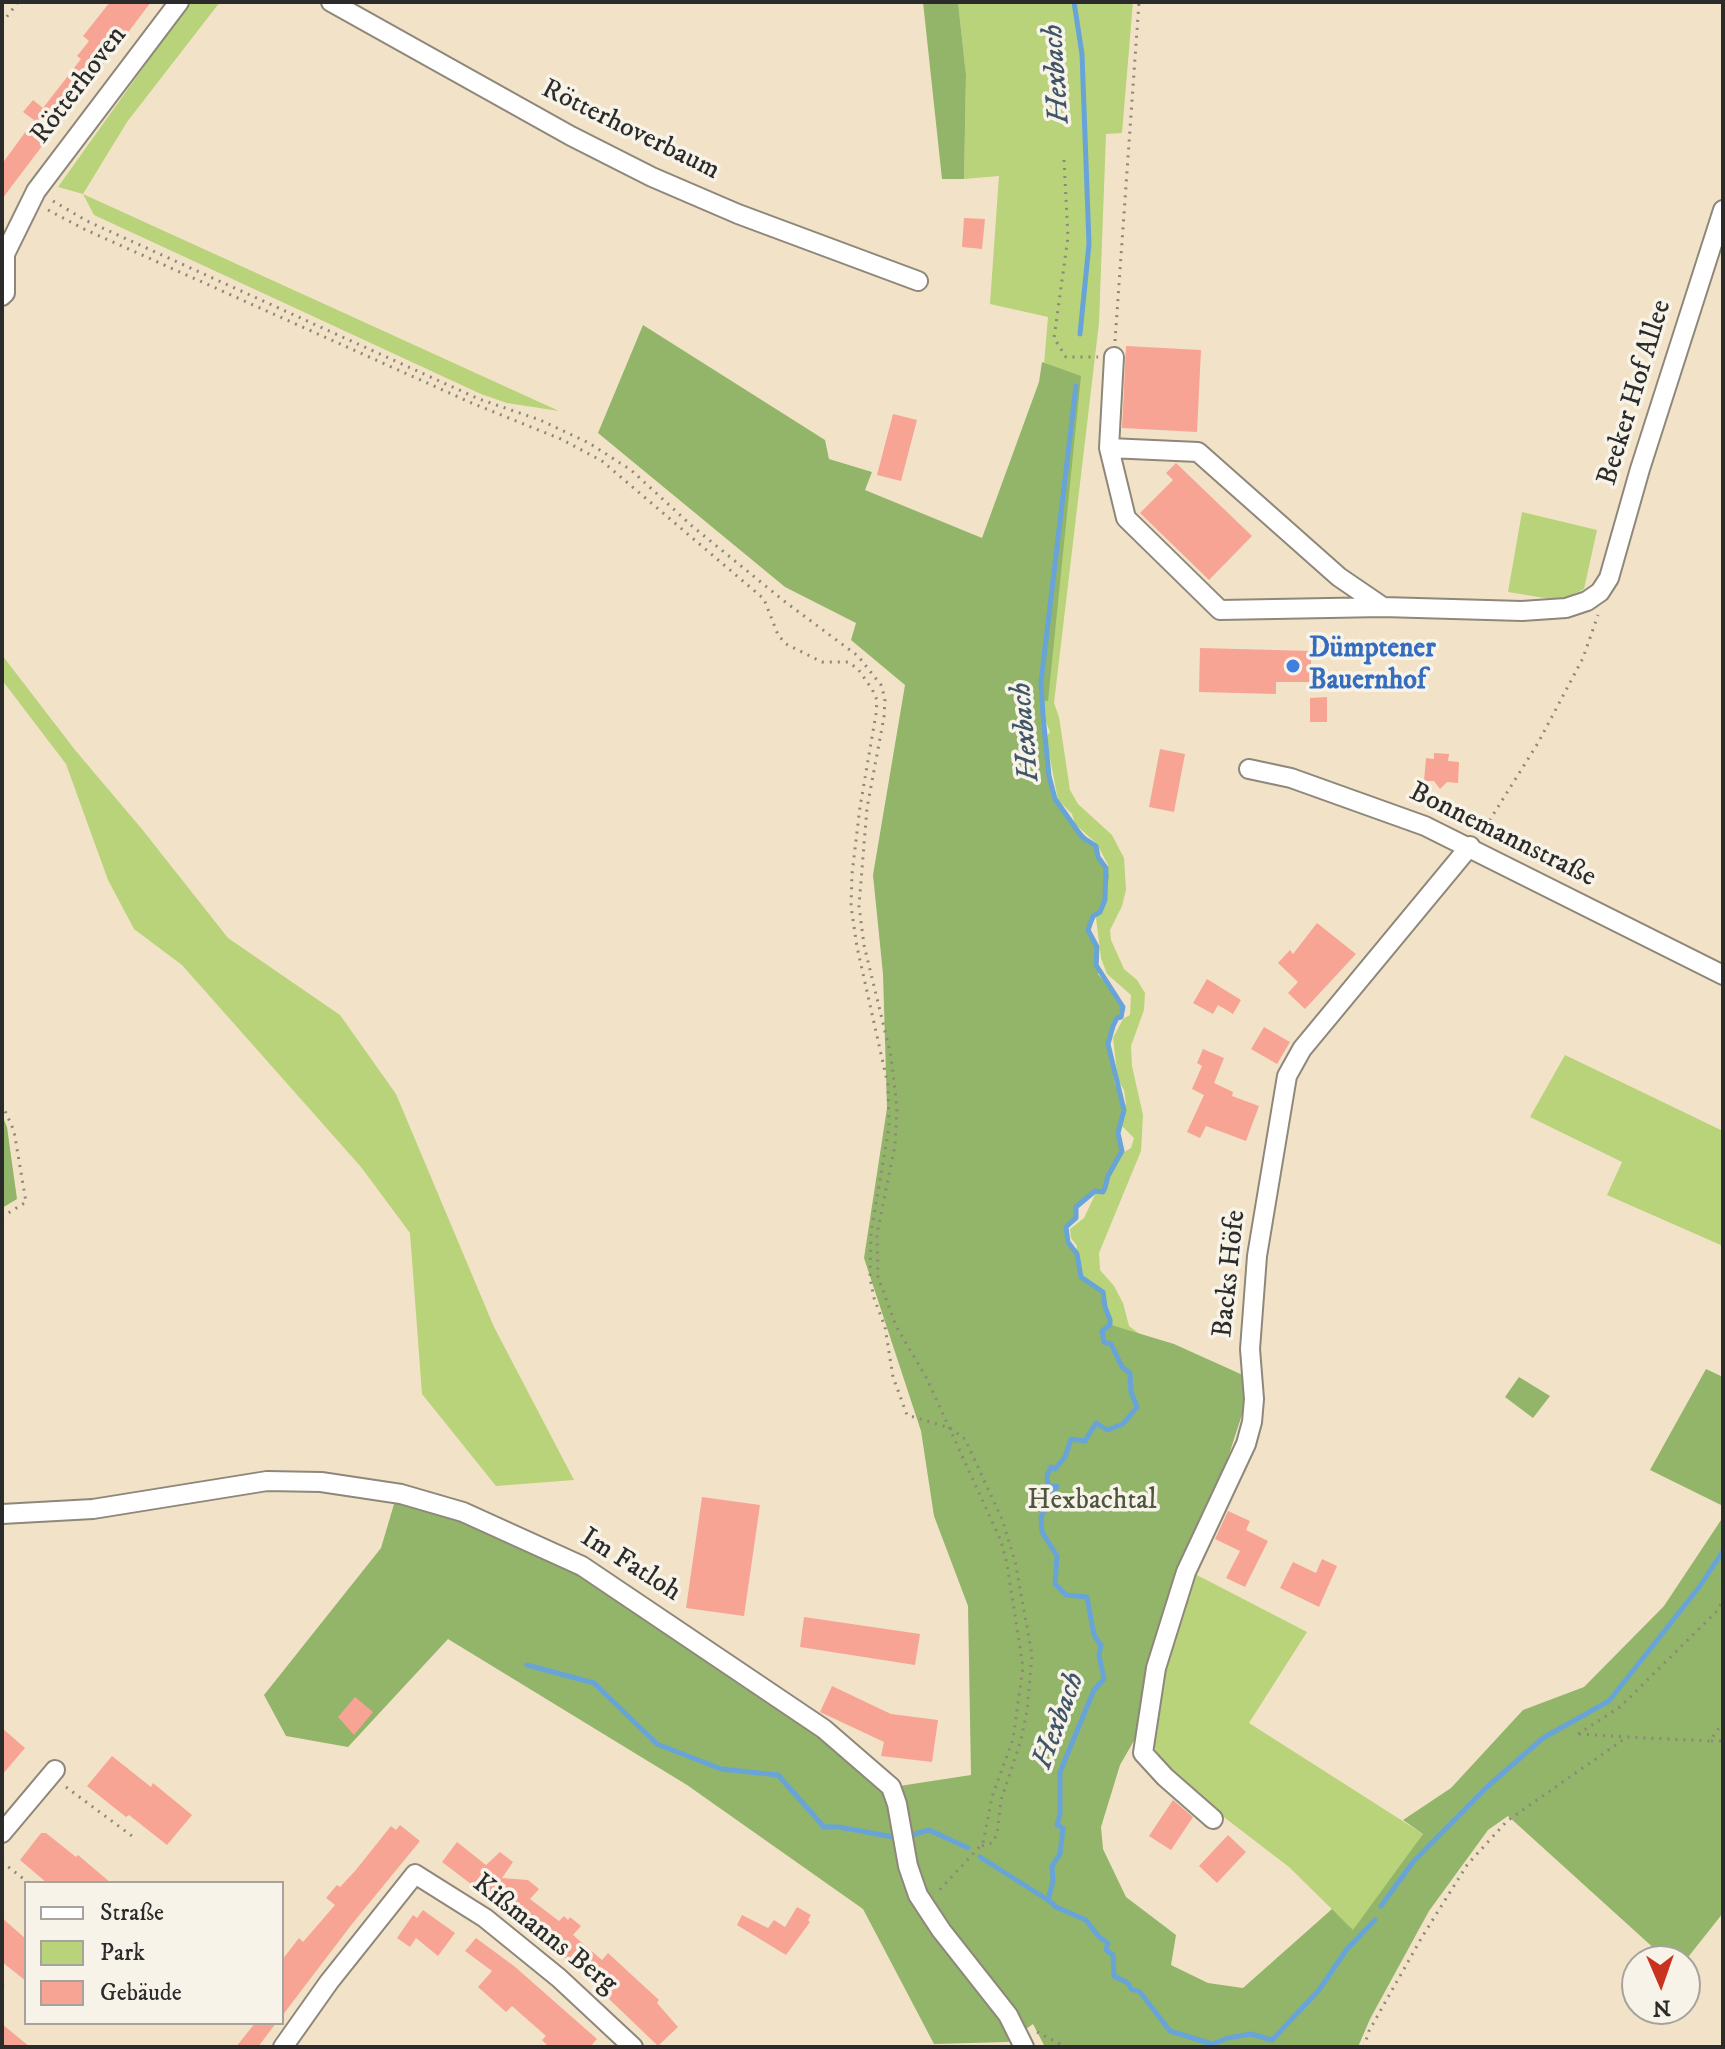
<!DOCTYPE html>
<meta charset="utf-8">
<style>
body{margin:0}
#map{position:relative;width:1725px;height:2049px;overflow:hidden;background:#f2e3c8;font-family:"IM FELL DW Pica",serif}
canvas{display:block}
.frame{position:absolute;inset:0;border:4px solid #2b2b2b;pointer-events:none}
.legend{position:absolute;left:24px;top:1881px;width:260px;height:144px;box-sizing:border-box;background:#f7f3e8;border:2px solid #a5a39c;margin:0;padding:10px 14px;list-style:none;font-size:24px;color:#2b2b2b}
.legend li{display:flex;align-items:center;gap:16px;height:40px}
.legend b{width:40px;border:2px solid #a5a39c}
.north{position:absolute;left:1621px;top:1945px;width:80px;height:80px;box-sizing:border-box;background:#f7f3e8;border:2px solid #a5a39c;border-radius:50%;rotate:178deg;font-size:22px;font-weight:700;line-height:32px;text-align:center;color:#2b2b2b}
.north::after{content:'';display:block;margin:auto;width:28px;height:36px;background:#c8321e;clip-path:polygon(50% 0,100% 100%,50% 72%,0 100%)}
</style>
<div id="map">
<canvas width="1725" height="2049"></canvas>
<div class="frame"></div>
<ul class="legend">
<li><b style="height:10px;background:#fff"></b>Straße</li>
<li><b style="height:22px;background:#b8d379"></b>Park</li>
<li><b style="height:22px;background:#f7a494"></b>Gebäude</li>
</ul>
<div class="north">N</div>
</div>
<script>
const ctx = document.querySelector('canvas').getContext('2d');
ctx.lineJoin = 'round';
function fill(path, color) { ctx.fillStyle = color; ctx.fill(path, 'evenodd'); }
const shape = rows => new Path2D(rows.map(r => 'M' + r).join(''));
function trace(path, color, width, dash) { ctx.strokeStyle = color; ctx.lineWidth = width; ctx.lineCap = dash ? 'butt' : 'round'; ctx.setLineDash(dash || []); ctx.stroke(path); }
function write(font, color, halo, rows, align = 'center') {
  ctx.font = font + ' "IM FELL DW Pica",serif'; ctx.lineWidth = 7; ctx.setLineDash([]); ctx.textBaseline = 'middle'; ctx.strokeStyle = halo; ctx.fillStyle = color; for (const [text, x, y, turn = 0] of rows) {
    ctx.save(); ctx.translate(x, y); ctx.rotate((+turn || 0) * Math.PI / 180); ctx.textAlign = isNaN(turn) ? turn : align; if (halo) ctx.strokeText(text, 0, 0); ctx.fillText(text, 0, 0); ctx.restore();
  }
}
fill(shape([
 [190,2,220,2,127,122,83,194,559,411,507,403,481,394,94,215,83,194,58,187],
 [958,2,1133,2,1122,133,1106,134,1099,323,1054,703,1059,717,1070,790,1078,804,1112,835,1124,858,1126,890,1122,906,1110,930,1111,940,1124,969,1137,980,1145,993,1144,1010,1131,1046,1132,1066,1143,1115,1141,1151,1099,1253,1100,1270,1114,1286,1123,1303,1129,1326,1145,1338,1145,1375,1154,1404,1149,1429,1132,1437,1129,1452,1135,1468,1129,1512,1120,1538,1126,1589,1118,1644,1128,1661,1131,1687,1094,1766,1095,1794,1086,1814,1085,1852,1106,1888,1101,1898,1075,1904,1107,1921,1126,1944,1131,1967,1145,1975,1181,2019,1211,2030,1248,2022,1279,2027,1295,2010,1313,1976,1349,1926,1289,1867,1169,1775,1153,1745,1153,1716,1161,1669,1193,1573,1307,1632,1249,1723,1423,1834,1408,1856,1477,1773,1527,1729,1603,1682,1631,1648,1681,1597,1712,1551,1723,1530,1723,1582,1702,1614,1651,1666,1621,1703,1588,1722,1578,1742,1474,1843,1432,1896,1347,2047,1273,2047,1269,2039,1253,2035,1230,2038,1214,2045,1194,2041,1169,2031,1140,1993,1132,1991,1127,1984,1114,1976,1113,1955,1107,1951,1108,1943,1093,1933,1087,1925,1072,1924,1065,1915,1047,1905,1046,1887,1038,1878,1045,1869,1053,1866,1055,1862,1055,1846,1059,1832,1054,1822,1066,1814,1067,1808,1063,1805,1062,1799,1069,1785,1069,1777,1074,1765,1069,1759,1072,1745,1082,1747,1093,1743,1087,1726,1111,1675,1106,1660,1084,1658,1063,1644,1065,1624,1063,1614,1068,1604,1056,1566,1062,1556,1059,1544,1046,1536,1042,1510,1054,1498,1054,1485,1061,1478,1073,1437,1080,1432,1086,1440,1099,1435,1104,1427,1122,1424,1133,1415,1135,1401,1128,1372,1114,1345,1108,1340,1104,1328,1107,1318,1106,1305,1095,1285,1082,1276,1076,1251,1077,1246,1071,1238,1070,1229,1084,1218,1101,1182,1121,1154,1131,1148,1134,1138,1121,1125,1118,1113,1126,1104,1124,1090,1118,1080,1113,1038,1123,1019,1130,1015,1131,995,1107,974,1101,958,1096,918,1107,898,1108,865,1097,844,1075,824,1072,814,1058,800,1048,748,1047,736,1050,732,1042,711,1017,577,1027,530,1019,530,1019,493,1024,487,1047,429,1054,390,1043,376,1048,317,990,304,999,176,964,179,966,75],
 [1522,512,1597,530,1584,589,1568,597,1551,599,1508,592],
 [2,655,75,750,141,828,228,938,340,1015,396,1094,494,1327,574,1480,496,1486,422,1394,410,1233,361,1167,182,965,134,929,108,880,66,764,2,680],
 [1565,1055,1723,1131,1723,1246,1607,1195,1622,1162,1530,1117]
]), '#b8d379');
fill(shape([
 [923,2,958,2,966,75,964,179,942,179],
 [643,325,825,440,829,459,872,472,865,490,982,538,1039,382,1042,362,1081,376,1048,701,1040,700,1054,797,1066,816,1094,845,1098,858,1107,867,1109,878,1103,888,1105,899,1088,932,1099,949,1098,974,1123,1004,1108,1045,1115,1084,1123,1098,1118,1137,1123,1152,1106,1176,1103,1190,1095,1189,1076,1206,1075,1218,1067,1229,1069,1241,1077,1257,1082,1277,1103,1292,1105,1308,1111,1320,1111,1325,1174,1344,1245,1376,1248,1396,1139,1732,1120,1765,1101,1827,1103,1849,1126,1897,1176,1935,1171,1965,1208,1983,1243,1988,1332,1909,1353,1930,1423,1834,1403,1820,1451,1788,1523,1710,1584,1687,1664,1606,1723,1517,1723,1913,1685,1961,1668,1961,1508,1816,1488,1830,1429,1911,1370,2019,1358,2047,1045,2047,1033,2024,1008,2042,934,2044,863,1909,687,1785,448,1639,348,1747,286,1736,264,1695,381,1548,397,1494,580,1566,893,1787,971,1775,968,1606,934,1516,921,1431,864,1258,887,1108,883,974,873,875,905,685,851,640,856,623,785,587,598,433],
 [2,1115,7,1127,17,1199,2,1208],
 [1706,1369,1723,1377,1723,1506,1650,1470],
 [1519,1377,1550,1396,1533,1418,1505,1397]
]), '#92b569');
trace(shape([
 [1074,2,1082,54,1089,244,1080,334],
 [1076,386,1041,682,1043,715,1049,776,1055,799,1082,837,1096,846,1098,857,1106,868,1105,900,1100,912,1093,916,1088,930,1097,947,1096,965,1123,1007,1121,1017,1117,1018,1113,1026,1108,1044,1124,1110,1118,1133,1122,1151,1108,1176,1105,1188,1103,1192,1095,1191,1076,1207,1076,1218,1066,1227,1068,1242,1077,1254,1081,1277,1103,1292,1105,1307,1110,1320,1110,1325,1102,1331,1104,1342,1111,1344,1122,1367,1130,1373,1131,1392,1137,1407,1123,1424,1107,1430,1096,1423,1085,1441,1071,1439,1065,1457,1055,1469,1051,1467,1047,1476,1048,1486,1057,1486,1041,1517,1042,1532,1057,1556,1055,1584,1066,1595,1087,1597,1094,1635,1101,1645,1099,1655,1104,1679,1094,1690,1060,1772,1060,1814,1057,1825,1063,1828,1060,1854,1052,1866,1053,1881,1048,1900,1056,1907,1086,1920,1099,1937,1108,1943,1106,1950,1113,1955,1114,1976,1128,1983,1131,1989,1140,1992,1170,2031,1212,2044,1228,2038,1251,2034,1272,2040,1319,1990,1347,1949,1375,1920],
 [527,1665,594,1683,657,1744,721,1769,778,1775,824,1827,839,1827,893,1837],
 [912,1835,929,1830,968,1848],
 [980,1857,1048,1900],
 [1381,1906,1413,1862,1487,1787,1543,1738,1609,1701,1700,1586,1723,1551]
]), '#69a4d9', 5);
fill(shape([
 [110,2,151,2,2,199,2,164,34,120,23,112,33,100,43,108,81,59,77,56,89,41,83,36],
 [964,218,985,219,982,249,962,247],
 [1126,346,1201,350,1197,432,1122,428],
 [893,414,917,420,901,481,877,475],
 [1176,463,1252,536,1209,580,1140,513,1173,480,1166,473],
 [1200,648,1311,651,1311,682,1276,682,1276,694,1199,692],
 [1327,697,1327,722,1310,722,1310,698],
 [1160,749,1185,754,1174,812,1149,807],
 [1434,753,1449,754,1448,761,1459,762,1458,783,1447,782,1440,789,1434,781,1424,781,1426,758,1434,759],
 [1317,923,1356,954,1305,1009,1288,993,1298,982,1278,963,1290,950,1293,954],
 [1207,979,1241,1000,1233,1014,1218,1005,1213,1014,1193,1003],
 [1264,1027,1290,1042,1277,1064,1251,1049],
 [1203,1049,1224,1058,1214,1083,1233,1092,1232,1096,1259,1106,1246,1141,1206,1126,1200,1138,1187,1132,1204,1095,1192,1089,1202,1066,1197,1063],
 [702,1497,760,1505,744,1616,686,1608],
 [1228,1511,1250,1521,1246,1530,1268,1541,1245,1587,1226,1578,1240,1551,1215,1539],
 [1322,1559,1337,1566,1319,1607,1280,1588,1293,1562,1316,1573],
 [804,1617,920,1634,915,1665,800,1647],
 [832,1686,891,1714,938,1720,932,1762,881,1756,884,1742,820,1712],
 [355,1697,373,1712,354,1735,338,1717],
 [2,1728,25,1748,2,1775],
 [112,1756,151,1787,153,1783,192,1815,167,1845,129,1815,126,1817,87,1786],
 [1173,1800,1193,1817,1171,1850,1149,1836],
 [400,1825,420,1841,352,1924,282,2016,282,1960,299,1938,303,1942,335,1905,326,1898,337,1885,340,1887,355,1871,391,1826,396,1830],
 [41,1833,46,1833,76,1857,78,1855,111,1883,47,1883,20,1860],
 [1228,1835,1246,1852,1217,1883,1199,1866],
 [457,1842,486,1865,500,1852,513,1862,502,1878,528,1880,539,1889,530,1899,559,1921,564,1916,568,1920,570,1917,581,1926,573,1935,602,1960,608,1953,659,2000,657,2003,678,2027,658,2046,583,1974,537,1934,509,1913,501,1914,500,1906,442,1862],
 [797,1907,811,1915,808,1920,810,1922,786,1955,737,1925,742,1915,768,1928,774,1920,785,1927],
 [423,1910,455,1933,438,1956,416,1938,410,1947,397,1938,413,1915,417,1918],
 [2,1918,26,1939,26,1981,2,1962],
 [476,1938,514,1966,597,2039,590,2047,549,2047,542,2040,546,2036,512,2006,506,2012,478,1987,492,1971,465,1951],
 [255,2023,276,2023,258,2047,236,2047],
 [2,2024,30,2047,2,2047]
]), '#f7a494');
const minor = shape([
 [331,2,571,136,652,177,738,214,918,281],
 [2,296,5,293,5,254,36,191,179,2],
 [1114,357,1109,448,1126,518,1220,610,1383,607,1522,611,1566,608,1587,601,1600,592,1609,578,1640,469,1723,210],
 [1109,448,1198,452,1339,577,1383,607],
 [1249,769,1291,778,1425,826,1723,975],
 [2,1514,93,1509,267,1481,321,1482,401,1494,463,1512,582,1566,824,1729,891,1787,897,1804,908,1866,918,1895,941,1930,1008,2015,1024,2047],
 [1213,1819,1165,1777,1143,1753,1156,1668,1186,1572,1246,1444,1252,1422,1254,1399,1250,1349,1257,1256,1287,1076,1302,1049,1470,846],
 [2,1833,55,1770],
 [283,2047,329,1982,415,1874,485,1918,559,1978,633,2047]
]);
trace(minor, '#8e877a', 22);
trace(shape([
 [2,23,18,2],
 [1064,160,1068,237,1054,338,1066,357,1098,357],
 [53,201,87,221,479,399,540,420,589,443,631,470,692,526,784,601,858,656,881,685,885,699,884,717,867,808,859,906,864,945,891,1056,897,1108,895,1145,877,1234,878,1277,896,1326,926,1377,1001,1541,1007,1564,1023,1667,1013,1739,992,1797,983,1843,936,1894],
 [48,210,84,229,474,404,561,439,602,461,764,599,778,635,786,644,822,662,848,662,858,669,872,689,877,700,876,714,860,807,852,874,851,906,857,947,888,1085,889,1127,871,1233,870,1278,874,1298,885,1327,893,1377,907,1415,950,1428,965,1439,1002,1519,1015,1561,1032,1655,1027,1711,1021,1740,1001,1800,997,1834,992,1843,981,1846],
 [1115,341,1139,2],
 [1481,834,1538,743,1583,658,1598,615],
 [2,1104,14,1131,26,1202,2,1217],
 [1578,1734,1620,1707,1716,1612,1723,1601],
 [1579,1734,1627,1737],
 [1711,1741,1723,1741],
 [66,1787,136,1839],
 [2,1862,29,1883],
 [2,1985,7,1988],
 [1037,2032,1066,2047],
 [1364,2047,1369,2031,1422,1937,1467,1865,1507,1821,1627,1737,1710,1741,1723,1722]
]), '#8e877a', 3, [2, 6]);
trace(minor, '#fff', 18);
for (const [x, y, r, color] of [
 [1293,666,8,"#3f7fe0"]
]) { const dot = new Path2D(); dot.arc(x, y, r, 0, 2 * Math.PI); ctx.fillStyle = color; ctx.fill(dot); trace(dot, '#f7f3e8', 3); }
write('28px', '#2b2b2b', '#f7f3e8', [
 ["Rötterhoven",80,86,-53],
 ["Rötterhoverbaum",630,131,26],
 ["Beeker Hof Allee",1636,393,-73],
 ["Bonnemannstraße",1502,836,26],
 ["Backs Höfe",1231,1274,-84],
 ["Im Fatloh",630,1566,32],
 ["Kißmanns Berg",544,1935,38]
]);
write('bold 28px', '#366cbe', '#f7f3e8', [
 ["Dümptener",1309,650],
 ["Bauernhof",1309,682]
], 'left');
write('28px', '#4e553e', '#f7f3e8', [
 ["Hexbachtal",1092,1502]
]);
write('italic 30px', '#415568', '#f7f3e8', [
 ["Hexbach",1058,74,-94],
 ["Hexbach",1027,732,-95],
 ["Hexbach",1060,1721,-70]
]);
</script>
